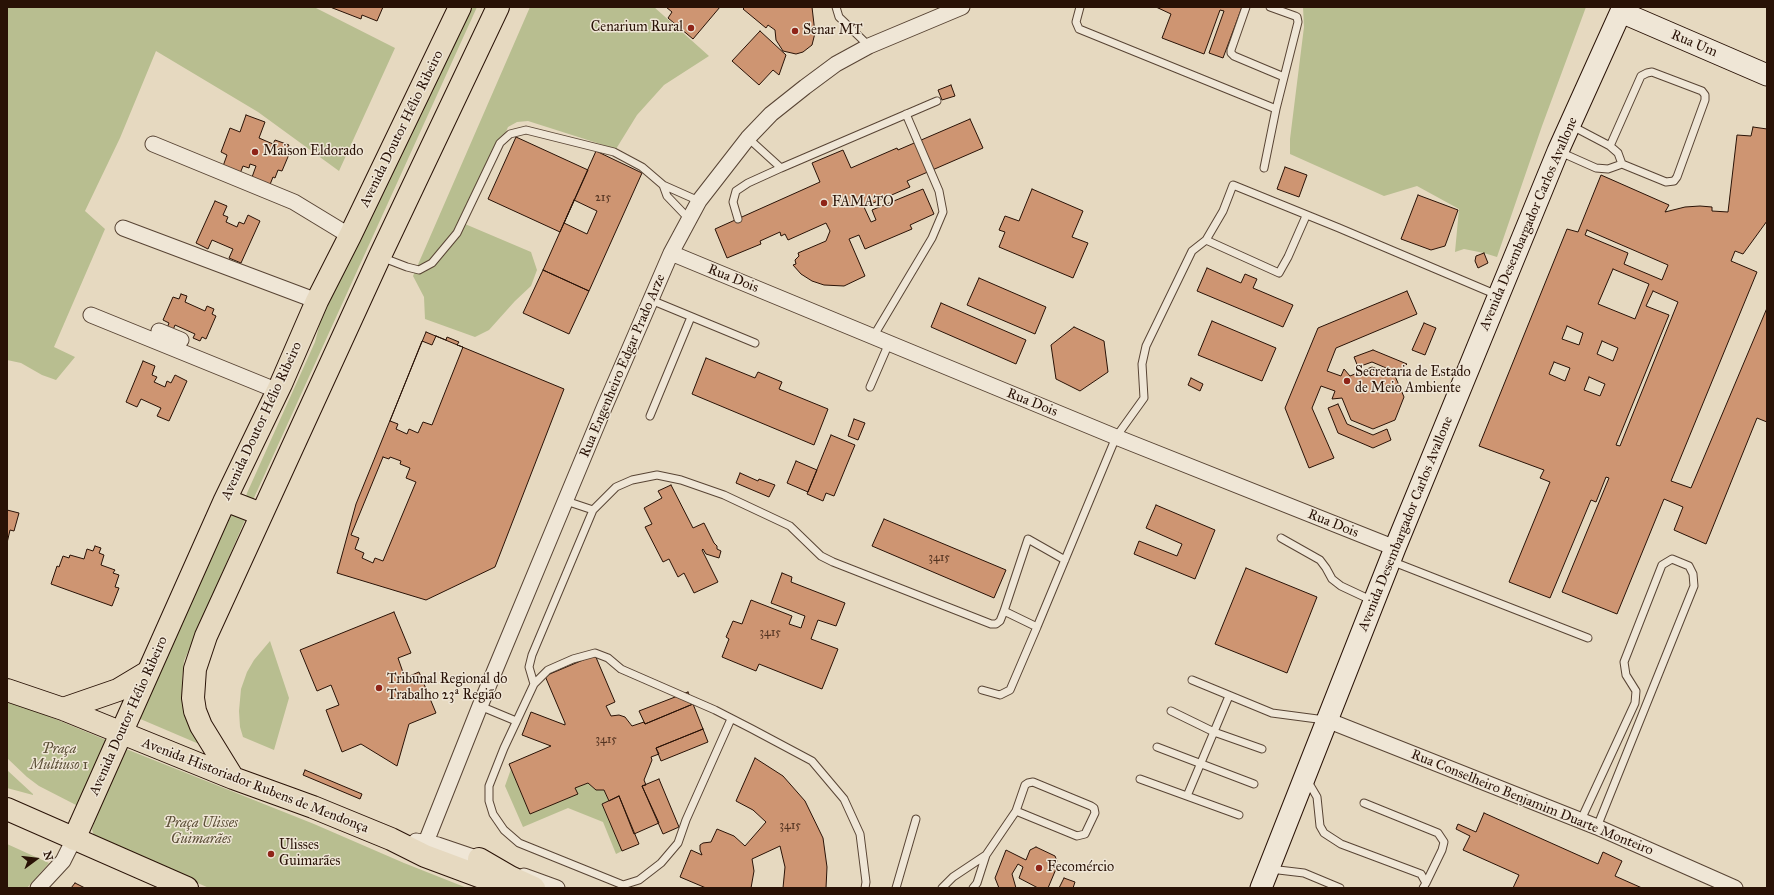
<!DOCTYPE html>
<meta charset="utf-8">
<style>
body{margin:0}
#map{position:relative;width:1774px;height:895px;overflow:hidden;background:#e6d9c0;font-family:"IM FELL Great Primer",serif}
canvas{display:block}
.frame{position:absolute;inset:0;border:8px solid #291206;pointer-events:none}
.north{position:absolute;left:16px;top:839px;width:40px;height:40px;-webkit-text-stroke:3px #efe6d6;paint-order:stroke;rotate:75deg;font-size:11px;font-weight:700;line-height:16px;text-align:center;color:#291206}
.north::after{content:'';display:block;margin:auto;width:14px;height:18px;background:#291206;clip-path:polygon(50% 0,100% 100%,50% 72%,0 100%)}
</style>
<div id="map">
<canvas width="1774" height="895"></canvas>
<div class="frame"></div>
<div class="north">N</div>
</div>
<script>
const ctx = document.querySelector('canvas').getContext('2d');
ctx.lineJoin = 'round';
function fill(path, color) { ctx.fillStyle = color; ctx.fill(path, 'evenodd'); }
const shape = rows => new Path2D(rows.map(r => 'M' + r).join(''));
function trace(path, color, width, dash) { ctx.strokeStyle = color; ctx.lineWidth = width; ctx.lineCap = dash ? 'butt' : 'round'; ctx.setLineDash(dash || []); ctx.stroke(path); }
function write(font, color, halo, rows, align = 'center') {
  ctx.font = font + ' "IM FELL Great Primer",serif'; ctx.lineWidth = 3; ctx.setLineDash([]); ctx.textBaseline = 'middle'; ctx.strokeStyle = halo; ctx.fillStyle = color; for (const [text, x, y, turn = 0] of rows) {
    ctx.save(); ctx.translate(x, y); ctx.rotate((+turn || 0) * Math.PI / 180); ctx.textAlign = isNaN(turn) ? turn : align; if (halo) ctx.strokeText(text, 0, 0); ctx.fillText(text, 0, 0); ctx.restore();
  }
}
fill(shape([
 [7,7,314,7,395,48,339,171,258,112,156,51,120,138,85,211,105,229,54,347,75,357,56,380,42,375,21,363,7,360],
 [463,7,477,7,253,500,246,497,247,493,315,342,324,307],
 [530,7,654,7,709,56,664,85,637,115,616,149,528,121,517,122,508,127,465,224,531,252,537,270,531,286,515,301,489,330,475,337,425,319,424,297,413,276],
 [1303,7,1586,7,1542,126,1497,257,1484,253,1464,249,1455,252,1459,209,1417,186,1384,196,1290,154,1290,139,1304,27],
 [235,507,248,513,184,661,182,681,185,703,189,721,199,744,138,718,145,697],
 [270,641,289,698,274,750,243,737,240,727,239,711,241,689,247,672,254,660],
 [7,699,106,740,78,804,76,805,39,786,27,777,7,758],
 [126,749,314,824,404,863,467,888,209,888,97,839,93,833,92,829,96,817],
 [511,769,530,814,577,794,575,788,588,783,596,790,604,790,609,801,602,804,622,851,616,854,603,822,568,808,523,827,505,786],
 [7,770,33,794,33,795,7,788],
 [7,844,49,863,27,888,7,888]
]), '#b8be90');
const building = shape([
 [330,7,383,7,377,21,362,15,361,19,330,7],
 [666,7,720,7,693,39,668,18,672,12,666,7],
 [745,7,812,7,815,33,812,45,803,52,796,54,783,51,776,40,775,30,768,25,766,28,743,9,745,7],
 [1156,7,1242,7,1223,58,1209,53,1224,11,1220,10,1204,54,1162,38,1171,14,1156,7],
 [760,31,786,55,779,75,773,70,759,85,732,61,760,31],
 [951,85,955,96,942,100,938,90,951,85],
 [246,115,265,122,259,138,273,144,275,140,289,145,286,151,290,152,282,171,278,170,275,178,273,177,269,187,251,180,256,166,250,164,249,168,243,166,239,176,222,169,227,155,221,152,230,128,240,132,246,115],
 [970,119,983,148,907,181,910,187,864,207,871,222,876,220,872,210,923,189,934,214,910,225,912,229,865,249,859,235,849,239,865,276,844,286,824,285,812,281,801,274,793,265,796,264,795,260,799,256,798,253,826,241,830,231,826,223,788,240,785,234,781,236,780,232,760,241,761,244,727,258,715,229,820,182,812,163,843,150,851,168,897,148,898,150,970,119],
 [1753,127,1767,129,1767,221,1743,254,1735,251,1731,261,1757,272,1671,481,1691,488,1767,308,1767,422,1757,418,1706,544,1674,530,1683,507,1664,499,1617,614,1562,592,1609,478,1606,477,1596,502,1591,500,1550,598,1509,582,1550,482,1540,478,1544,470,1479,446,1567,229,1578,232,1601,175,1669,205,1665,212,1685,207,1700,206,1712,207,1712,211,1728,212,1737,135,1751,136,1753,127],
 [1587,230,1668,265,1662,280,1624,264,1628,253,1585,235,1587,230],
 [1613,269,1649,284,1635,319,1598,304,1613,269],
 [1653,291,1678,302,1620,446,1616,445,1669,315,1646,306,1653,291],
 [1567,326,1583,333,1579,345,1562,339,1567,326],
 [1602,341,1618,348,1613,361,1597,354,1602,341],
 [1554,362,1570,368,1565,381,1549,374,1554,362],
 [1589,377,1605,384,1600,396,1584,390,1589,377],
 [516,137,588,170,560,232,488,199,516,137],
 [596,151,642,173,589,291,543,270,596,151],
 [1285,167,1307,175,1299,197,1277,189,1285,167],
 [1032,189,1083,211,1072,237,1088,243,1073,278,999,247,1005,232,999,230,1005,216,1019,221,1032,189],
 [1418,195,1458,210,1445,246,1431,250,1401,239,1418,195],
 [574,200,597,211,587,234,564,223,574,200],
 [215,201,227,206,223,215,228,217,226,222,237,227,239,222,244,224,248,215,260,221,241,263,229,258,233,249,212,240,208,249,196,243,215,201],
 [1484,253,1488,263,1478,268,1475,261,1476,256,1484,253],
 [1207,268,1241,283,1245,274,1257,279,1253,288,1293,305,1283,327,1197,291,1207,268],
 [543,270,589,291,569,334,523,313,543,270],
 [979,278,1046,307,1035,334,967,305,979,278],
 [1407,291,1417,314,1336,348,1327,371,1341,376,1344,369,1350,376,1372,367,1395,376,1404,397,1395,420,1373,429,1351,420,1342,398,1332,399,1335,391,1321,386,1312,408,1334,458,1309,468,1285,408,1318,328,1407,291],
 [181,294,187,296,185,302,205,311,207,306,214,309,212,314,216,316,206,339,202,337,200,341,193,338,195,334,175,325,173,330,167,328,169,323,163,320,173,297,179,299,181,294],
 [941,303,1026,340,1016,364,931,327,941,303],
 [1212,321,1276,348,1262,381,1198,355,1212,321],
 [1424,323,1436,328,1425,355,1412,350,1424,323],
 [1074,327,1104,341,1108,372,1080,391,1056,379,1051,345,1074,327],
 [426,332,564,389,495,567,426,600,337,573,356,504,426,332],
 [436,336,446,340,447,337,459,342,457,345,463,347,432,425,423,422,418,433,409,429,407,434,396,429,398,424,390,421,422,341,432,345,436,336],
 [1373,350,1407,364,1398,373,1372,362,1358,367,1354,357,1373,350],
 [706,358,755,378,758,372,782,382,779,389,828,409,814,445,692,394,706,358],
 [143,361,155,366,152,375,157,377,154,382,165,387,167,381,171,383,175,375,187,381,169,421,157,416,161,408,141,399,137,407,126,402,143,361],
 [1191,378,1203,384,1200,391,1188,385,1191,378],
 [1338,404,1347,424,1373,435,1387,429,1391,440,1373,448,1338,433,1328,408,1338,404],
 [854,419,865,423,858,440,848,436,854,419],
 [831,435,855,445,834,496,826,493,823,501,807,494,831,435],
 [383,457,389,459,390,457,401,461,400,464,410,468,406,478,416,482,383,561,375,558,373,563,362,558,364,553,355,549,359,538,351,535,383,457],
 [796,461,817,470,808,492,787,483,796,461],
 [740,473,758,481,759,479,775,485,769,497,736,483,740,473],
 [671,485,693,528,704,523,714,543,717,546,717,549,721,551,719,558,706,554,703,549,702,550,718,582,694,593,684,573,678,577,669,559,663,562,645,527,652,524,644,508,662,498,658,491,671,485],
 [1156,505,1215,530,1195,579,1134,554,1139,541,1177,556,1182,544,1146,528,1156,505],
 [7,510,19,513,14,531,10,530,7,543,7,510],
 [884,519,1006,570,994,598,872,546,884,519],
 [95,546,101,548,99,553,104,555,101,565,115,570,113,573,119,575,115,587,119,588,112,606,51,584,57,566,59,567,63,556,69,558,70,555,84,559,87,549,93,551,95,546],
 [1246,568,1317,597,1287,673,1215,644,1246,568],
 [782,573,792,577,791,582,845,603,836,626,818,620,811,639,838,649,822,689,759,664,756,671,722,657,729,639,726,637,733,621,742,624,751,600,792,616,789,624,801,628,805,616,771,603,782,573],
 [394,612,411,653,398,658,405,678,419,672,436,713,409,724,397,766,361,744,342,752,326,710,339,705,331,685,317,691,300,650,394,612],
 [595,655,615,702,606,706,611,716,619,715,625,717,632,726,644,722,645,724,693,704,703,729,656,748,659,754,651,757,652,760,644,780,646,785,642,786,659,823,634,834,619,796,609,801,604,790,596,790,588,783,575,788,578,794,530,814,509,764,551,746,522,735,531,712,565,725,565,723,545,676,595,655],
 [688,692,693,704,645,724,639,711,688,692],
 [703,729,708,742,661,761,656,748,703,729],
 [755,758,783,776,805,801,823,838,827,867,826,888,783,888,785,867,780,846,752,859,754,871,751,888,706,888,680,877,691,850,702,855,700,850,700,845,703,843,711,842,717,829,734,836,745,846,766,822,753,810,736,801,755,758],
 [305,770,362,794,360,799,303,775,305,770],
 [659,779,679,827,663,834,642,786,659,779],
 [619,796,639,844,622,851,602,804,619,796],
 [1484,813,1598,864,1603,852,1622,861,1615,876,1642,888,1513,888,1519,875,1463,850,1470,836,1456,829,1458,824,1476,832,1484,813],
 [1036,847,1055,856,1057,861,1055,865,1056,869,1048,888,1038,888,1019,878,1023,867,1018,864,1012,874,1016,888,999,888,995,878,1006,850,1026,860,1030,850,1036,847],
 [1064,878,1075,882,1073,888,1059,888,1064,878],
 [75,883,85,888,71,888,75,883]
]);
fill(building, '#ce9572');
trace(building, '#291206', 1);
const lane = shape([
 [836,7,839,17,869,46],
 [1080,7,1076,22,1079,29,1276,109],
 [1246,7,1231,50,1231,53,1234,56,1284,77],
 [1572,126,1610,146,1618,153,1622,164],
 [748,138,781,168,937,101],
 [1560,152,1596,168,1608,169,1622,164,1666,182,1674,181,1677,177,1705,100,1705,95,1702,91,1652,72,1647,73,1641,76,1610,146],
 [1264,168,1276,109,1298,22,1297,17,1295,16,1270,7],
 [689,219,667,196,663,185,699,201],
 [738,219,733,202,736,191,748,183,781,168],
 [1206,240,1279,273,1288,257,1306,216],
 [381,257,407,267,419,270,432,263,457,233,500,143,510,134,526,130,614,152,642,167,663,185],
 [651,300,755,343],
 [873,337,932,238,943,212,939,191,906,114],
 [870,387,889,343],
 [650,416,691,317],
 [566,501,593,510,616,487,632,480,657,475,681,480,724,495,790,526,821,556,833,562,991,624,996,624,1000,621,1004,611,1028,539,1065,560],
 [1281,538,1320,560,1326,568,1332,579,1341,586,1373,601],
 [1391,561,1588,638],
 [1004,611,1037,627,1116,437,1144,398,1142,364,1146,346,1192,251,1206,240,1223,211,1233,185,1339,228,1497,295],
 [1192,680,1272,713,1325,720],
 [534,684,529,667,532,655,593,510],
 [982,690,1000,695,1010,690,1037,627],
 [480,706,516,721],
 [1171,711,1214,732,1262,749],
 [731,719,686,820,678,843,661,863,639,880,623,885,519,843,504,830,493,814,489,801,489,786,504,748,534,684,548,670,573,659,595,653,608,658,621,669,715,710,752,729,812,761,844,799,860,834,866,882,865,888],
 [1157,747,1254,784],
 [1140,779,1239,815],
 [1307,780,1317,797,1320,826,1324,833,1341,844,1421,874,1426,883,1423,888],
 [1187,796,1229,696],
 [1364,803,1438,833,1444,842,1442,850,1426,883],
 [1580,822,1635,703,1636,691,1626,675,1624,662,1662,565,1672,559,1689,566,1693,574,1694,586,1597,827],
 [1270,869,1304,873,1340,888],
 [896,888,916,819],
 [942,888,953,877,986,855,1016,811,1025,785,1028,783,1033,782,1091,806,1094,808,1095,813,1085,834,1077,836,1016,811],
 [973,888,977,883,986,855]
]);
const street = shape([
 [153,144,294,202,350,236],
 [123,228,317,301],
 [671,253,1116,437,1395,548],
 [91,315,278,391],
 [159,331,181,340],
 [1327,720,1597,827,1735,888],
 [416,841,438,845,488,862],
 [426,842,480,706,604,408,671,253,699,201,748,138,771,114,805,87,836,64,869,46,962,7],
 [524,876,557,888],
 [38,888,63,861,74,839]
]);
const secondary = shape([
 [1621,12,1767,75],
 [1261,888,1395,548,1558,151,1623,7]
]);
const primary = shape([
 [225,500,261,514],
 [7,690,63,709,233,778,313,807,391,839,425,856,511,888],
 [63,709,118,690,148,672],
 [233,778,201,726,195,711,193,698,195,669,206,636,380,256,498,7],
 [7,809,187,888],
 [74,839,225,500,281,384,317,301,350,236,460,7],
 [479,859,510,877,534,888]
]);
trace(lane, '#584434', 9);
trace(street, '#584434', 17);
trace(secondary, '#291206', 23);
trace(primary, '#291206', 24);
trace(lane, '#efe6d6', 7);
trace(street, '#efe6d6', 15);
trace(secondary, '#efe6d6', 21);
trace(primary, '#e6d9c0', 22);
for (const [x, y, r, color] of [
 [691,28,4,"#8f2418"],
 [795,31,4,"#8f2418"],
 [255,152,4,"#8f2418"],
 [824,203,4,"#8f2418"],
 [1347,381,4,"#8f2418"],
 [379,688,4,"#8f2418"],
 [271,854,4,"#8f2418"],
 [1039,868,4,"#8f2418"]
]) { const dot = new Path2D(); dot.arc(x, y, r, 0, 2 * Math.PI); ctx.fillStyle = color; ctx.fill(dot); trace(dot, '#efe6d6', 1.5); }
write('12px', '#523321', null, [
 ["215",603,198],
 ["3415",939,558],
 ["3415",770,633],
 ["3415",606,740],
 ["3415",790,826]
]);
write('14px', '#291206', '#efe6d6', [
 ["Cenarium Rural",683,28,"right"],
 ["Senar MT",803,31],
 ["Maison Eldorado",263,152],
 ["FAMATO",832,203],
 ["Secretaria de Estado",1355,373],
 ["de Meio Ambiente",1355,389],
 ["Tribunal Regional do",387,680],
 ["Trabalho 23ª Região",387,696],
 ["Ulisses",279,846],
 ["Guimarães",279,862],
 ["Fecomércio",1047,868]
], 'left');
write('14px', '#291206', '#efe6d6', [
 ["Rua Um",1694,44,23],
 ["Avenida Doutor Hélio Ribeiro",402,129,-64],
 ["Avenida Desembargador Carlos Avallone",1529,224,-67],
 ["Rua Dois",733,279,22],
 ["Rua Engenheiro Edgar Prado Arze",623,366,-67],
 ["Rua Dois",1032,403,22],
 ["Avenida Doutor Hélio Ribeiro",262,421,-65],
 ["Rua Dois",1333,524,22],
 ["Avenida Desembargador Carlos Avallone",1406,524,-68],
 ["Avenida Doutor Hélio Ribeiro",129,716,-66],
 ["Avenida Historiador Rubens de Mendonça",255,786,21],
 ["Rua Conselheiro Benjamim Duarte Monteiro",1532,803,22]
]);
write('italic 14px', '#5b4e36', '#efe6d6', [
 ["Praça",59,750],
 ["Multiuso 1",59,766],
 ["Praça Ulisses",201,824],
 ["Guimarães",201,840]
]);
</script>
